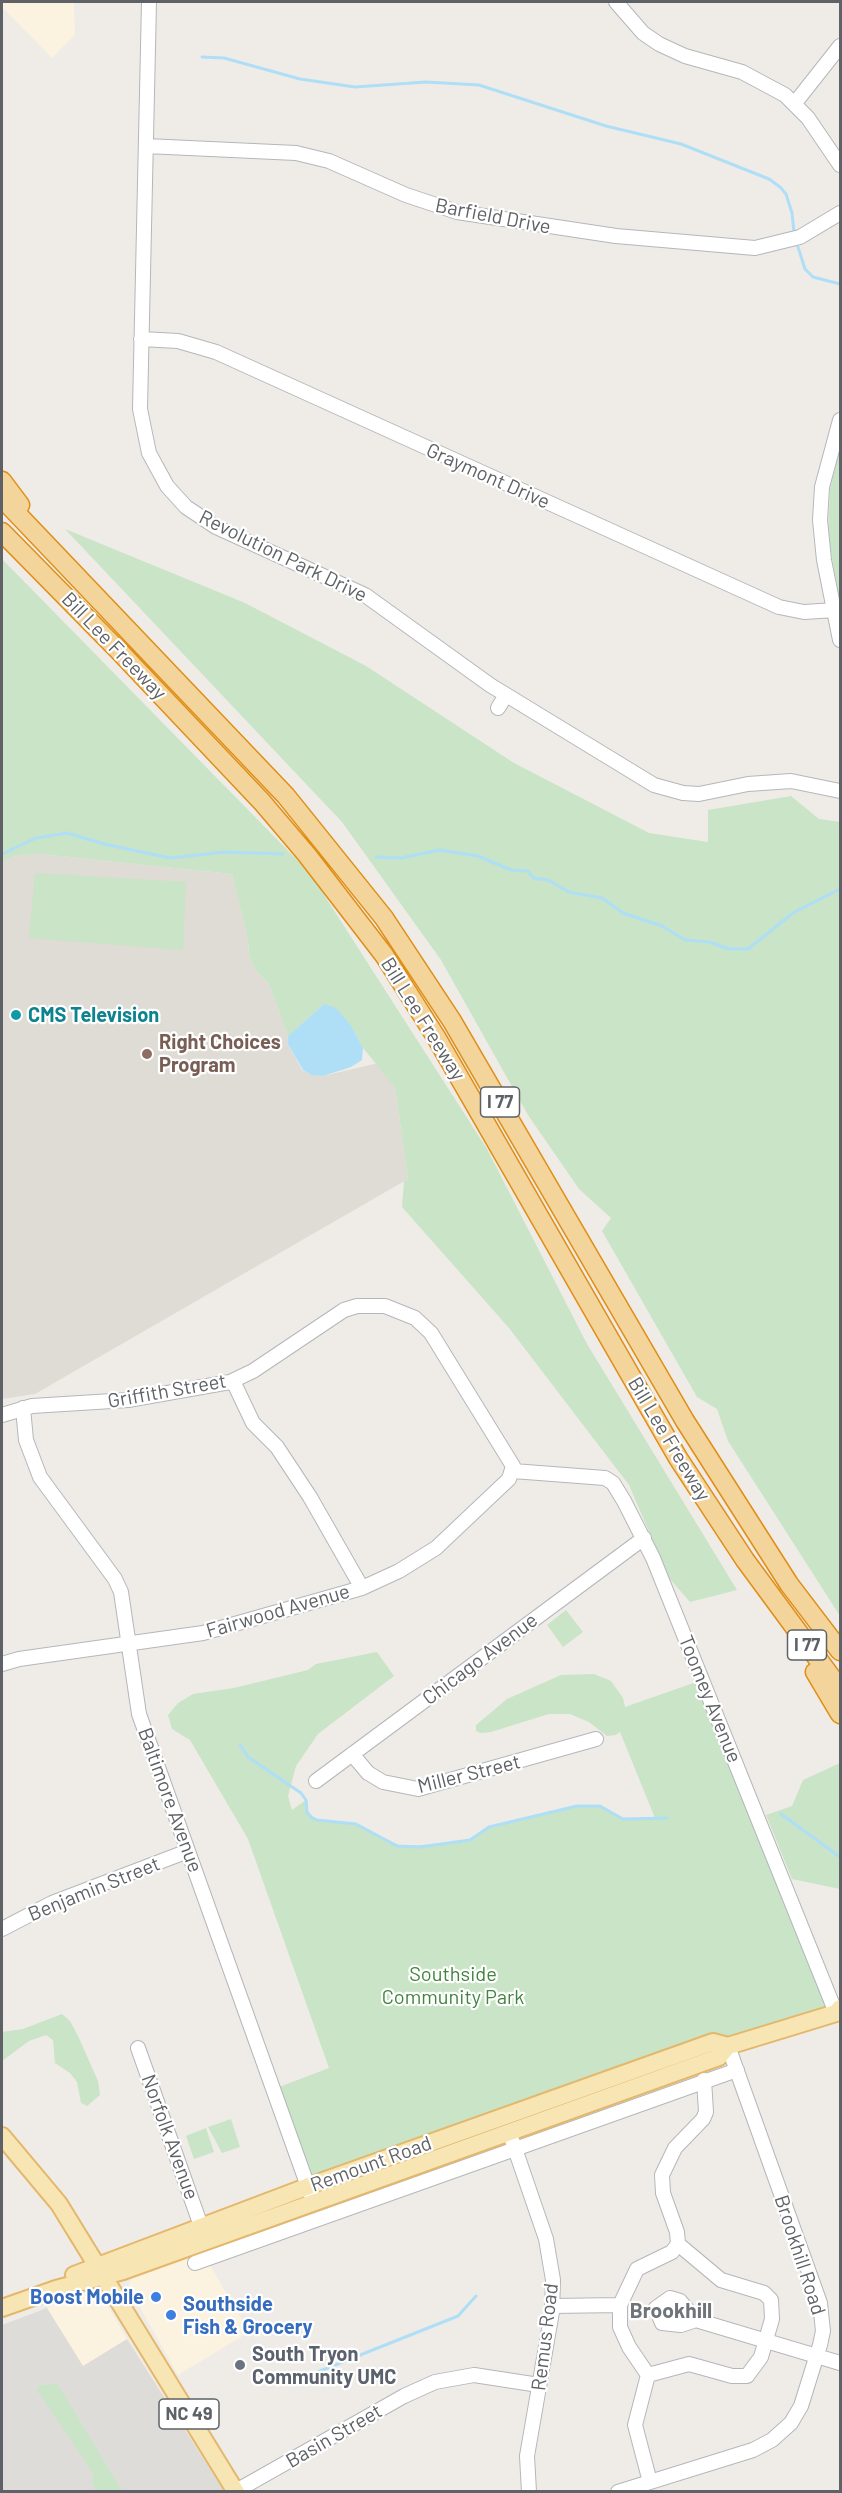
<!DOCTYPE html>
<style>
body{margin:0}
#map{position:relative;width:842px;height:2493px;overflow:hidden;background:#efece7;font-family:Barlow,sans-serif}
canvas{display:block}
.frame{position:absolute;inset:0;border:3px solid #5e6266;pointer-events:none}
</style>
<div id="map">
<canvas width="842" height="2493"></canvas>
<div class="frame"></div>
</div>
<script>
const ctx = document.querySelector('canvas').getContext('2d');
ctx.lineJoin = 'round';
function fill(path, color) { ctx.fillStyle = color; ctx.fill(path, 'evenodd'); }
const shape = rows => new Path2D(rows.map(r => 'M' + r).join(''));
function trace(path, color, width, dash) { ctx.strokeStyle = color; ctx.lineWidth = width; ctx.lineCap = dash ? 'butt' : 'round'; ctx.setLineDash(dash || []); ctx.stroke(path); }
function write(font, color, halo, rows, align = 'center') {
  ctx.font = font + ' Barlow,sans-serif'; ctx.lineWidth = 4.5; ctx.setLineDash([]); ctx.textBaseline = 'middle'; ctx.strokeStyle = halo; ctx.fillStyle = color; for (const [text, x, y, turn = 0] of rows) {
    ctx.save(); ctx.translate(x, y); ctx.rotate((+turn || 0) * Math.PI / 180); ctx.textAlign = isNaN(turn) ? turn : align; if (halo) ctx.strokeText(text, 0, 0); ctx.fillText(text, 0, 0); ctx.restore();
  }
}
fill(shape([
 [2,2,74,2,75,35,52,58,2,7],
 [201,2250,249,2332,178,2375,128,2286,134,2275],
 [88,2292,97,2292,103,2298,127,2339,83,2367,47,2308]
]), '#fbf2e0');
fill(shape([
 [47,2308,83,2366,127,2339,224,2491,2,2492,2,2325]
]), '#dedcd9');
fill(shape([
 [41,854,232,874,248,939,249,956,256,971,269,984,288,1036,288,1044,302,1070,311,1075,323,1076,378,1063,395,1087,408,1179,35,1394,2,1399,2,862,17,855]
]), '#dfdbd5');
fill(shape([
 [840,448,840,602,828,535,830,489],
 [65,529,245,603,366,666,514,763,649,833,708,842,708,810,791,796,819,819,840,822,840,1616,728,1441,717,1409,697,1397,602,1231,611,1218,579,1189,528,1115,441,960,342,822],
 [2,559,310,873,487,1149,587,1344,737,1590,690,1602,669,1578,629,1485,509,1328,402,1207,404,1181,408,1179,395,1087,363,1048,352,1027,324,1004,288,1036,269,984,256,971,249,956,248,939,232,874,41,854,17,855,2,862],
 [35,873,186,882,183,950,29,938],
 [566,1610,583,1632,563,1647,547,1625],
 [377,1652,394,1676,318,1734,296,1766,288,1796,292,1810,306,1800,307,1813,317,1820,356,1824,403,1847,470,1840,489,1827,577,1806,600,1806,623,1819,655,1818,620,1732,616,1735,607,1736,589,1722,570,1714,549,1714,491,1732,481,1733,476,1731,476,1725,507,1699,561,1675,594,1674,611,1681,623,1698,625,1707,702,1680,836,2013,309,2186,274,2089,329,2068,248,1839,190,1740,172,1729,168,1715,178,1703,193,1694,234,1688,308,1670,316,1664],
 [840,1763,840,1889,792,1879,766,1815,792,1806,803,1780],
 [62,2014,70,2021,78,2036,98,2081,100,2095,87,2106,81,2103,77,2082,70,2073,55,2063,53,2040,46,2035,29,2041,2,2061,2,2032,23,2029],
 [231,2119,240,2147,222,2153,208,2127],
 [206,2128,214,2152,194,2159,186,2136],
 [55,2384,59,2386,122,2491,97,2491,92,2483,93,2473,36,2389,40,2385]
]), '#c9e4c6');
fill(shape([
 [324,1004,336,1008,352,1027,363,1048,362,1060,351,1067,323,1076,311,1075,303,1070,288,1044,288,1036]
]), '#afdef7');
trace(shape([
 [202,57,224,58,300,79,355,87,426,82,479,85,606,126,681,144,769,179,780,187,786,194,792,213,794,232],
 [798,247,805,269,813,277,840,284],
 [2,854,36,838,67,833,104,844,170,858,225,852,283,854],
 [376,857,401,858,440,850,478,856,511,870,528,871,533,878,548,880,569,892,602,898,623,913,662,926,685,940,709,942,729,949,748,949,793,913,840,889],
 [240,1745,248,1757,301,1793,306,1800,307,1812,311,1817,317,1820,356,1824,397,1846,420,1847,470,1840,489,1827,577,1806,600,1806,623,1819,667,1818],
 [781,1814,840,1857],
 [295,2381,458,2316,476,2296]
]), '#afdef7', 3);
const minor = shape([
 [149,2,140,409,149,453,167,486,186,507,216,527,365,595,490,685,654,785,683,793,699,794,748,784,791,781,840,791],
 [616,2,643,33,659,44,685,56,742,72,785,95,808,118,840,165],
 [795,103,840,46],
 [146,146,296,153,329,161,406,195,457,212,616,236,755,248,800,237,840,213],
 [141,339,178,341,216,352,779,607,804,612,835,610],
 [840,420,822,487,820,520,824,560,840,640],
 [498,708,506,695],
 [233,1381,253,1423,277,1447,310,1497,362,1588],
 [23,1408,26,1440,40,1477,115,1579,121,1592,139,1714,311,2195],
 [2,1415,32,1406,128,1400,230,1382,253,1371,344,1310,357,1306,385,1306,415,1318,431,1333,513,1466,509,1479,436,1548,399,1571,362,1588,203,1633,19,1659,2,1664],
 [513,1471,605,1478,613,1483,624,1501,653,1558,836,2013],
 [352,1754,368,1773,383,1782,418,1789,596,1739],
 [316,1781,644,1538],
 [2,1929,52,1903,188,1851],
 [138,2048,201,2226],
 [512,2140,546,2239,553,2280,552,2312,527,2456,529,2492],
 [195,2263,737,2070],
 [552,2306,620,2305],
 [696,2320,680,2301,670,2298,656,2308,662,2323,681,2325,696,2320,840,2363],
 [648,2375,629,2347,620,2327,620,2305,637,2269,672,2252,678,2244],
 [650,2482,635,2425,648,2375,689,2364,732,2376,747,2376,761,2357,772,2319,771,2300,764,2293,721,2280,678,2244,677,2232,663,2193,662,2175,675,2148,703,2119,706,2112,704,2080],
 [236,2491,404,2396,435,2382,474,2375,539,2385],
 [618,2492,753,2450,772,2440,791,2423,801,2406,820,2345,823,2331,820,2303,728,2046]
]);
const major = shape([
 [2,2136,59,2204,236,2492],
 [74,2275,309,2186,713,2042,728,2046],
 [2,2308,56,2289,123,2271,719,2057,728,2046,836,2013,840,2008]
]);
const highway = shape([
 [2,481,20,505],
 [2,498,286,796,384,918,452,1021,685,1421,789,1584,840,1651],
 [2,532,119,651,262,802,307,855,384,955,436,1037,678,1458,745,1560,840,1689],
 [815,1672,840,1714]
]);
trace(minor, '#b4b7ba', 16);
trace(major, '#e4b76b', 20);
trace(highway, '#e08e16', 21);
trace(minor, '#fff', 14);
trace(major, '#f7e6b4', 16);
trace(highway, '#f3d49a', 18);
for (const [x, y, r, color] of [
 [16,1015,6,"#0f9aa8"],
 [147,1054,6,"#8d6e63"],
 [156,2297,6,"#3f7fe0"],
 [171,2315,6,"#3f7fe0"],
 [240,2365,6,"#6b7280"]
]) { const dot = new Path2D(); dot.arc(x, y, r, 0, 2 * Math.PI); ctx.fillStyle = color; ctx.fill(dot); trace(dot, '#fff', 2); }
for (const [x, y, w] of [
 [500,1102,39],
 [807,1645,39],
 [189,2414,60]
]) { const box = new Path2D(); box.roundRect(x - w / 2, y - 15, w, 30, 4.5); ctx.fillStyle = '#fff'; ctx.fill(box); trace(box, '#5e6266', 1.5); }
write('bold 18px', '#5e6266', null, [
 ["I 77",500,1102],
 ["I 77",807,1645],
 ["NC 49",189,2414]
]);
write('20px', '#5e6266', '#fff', [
 ["Barfield Drive",493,216,11],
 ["Graymont Drive",488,476,24],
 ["Revolution Park Drive",283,556,26],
 ["Bill Lee Freeway",114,646,46],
 ["Bill Lee Freeway",423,1019,58],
 ["Griffith Street",167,1391,-10],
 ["Bill Lee Freeway",669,1439,59],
 ["Fairwood Avenue",278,1611,-16],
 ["Chicago Avenue",480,1659,-37],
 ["Toomey Avenue",710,1699,68],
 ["Miller Street",469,1774,-14],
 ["Baltimore Avenue",170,1800,70],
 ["Benjamin Street",94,1889,-22],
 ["Norfolk Avenue",170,2137,70],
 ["Remount Road",371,2164,-20],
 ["Brookhill Road",800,2255,72],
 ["Remus Road",545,2337,-83],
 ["Basin Street",334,2436,-30]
]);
write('bold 20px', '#0d838f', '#fff', [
 ["CMS Television",28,1015]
], 'left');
write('bold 20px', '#785e54', '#fff', [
 ["Right Choices",159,1042],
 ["Program",159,1065]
], 'left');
write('20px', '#42843f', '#fff', [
 ["Southside",453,1974],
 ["Community Park",453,1997]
]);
write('bold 20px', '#366cbe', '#fff', [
 ["Boost Mobile",144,2297],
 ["Southside",183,2304,"left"],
 ["Fish & Grocery",183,2327,"left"]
], 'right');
write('bold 20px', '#5b616d', '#fff', [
 ["South Tryon",252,2354],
 ["Community UMC",252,2377]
], 'left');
write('bold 21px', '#6f7478', '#fff', [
 ["Brookhill",671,2311]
]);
</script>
